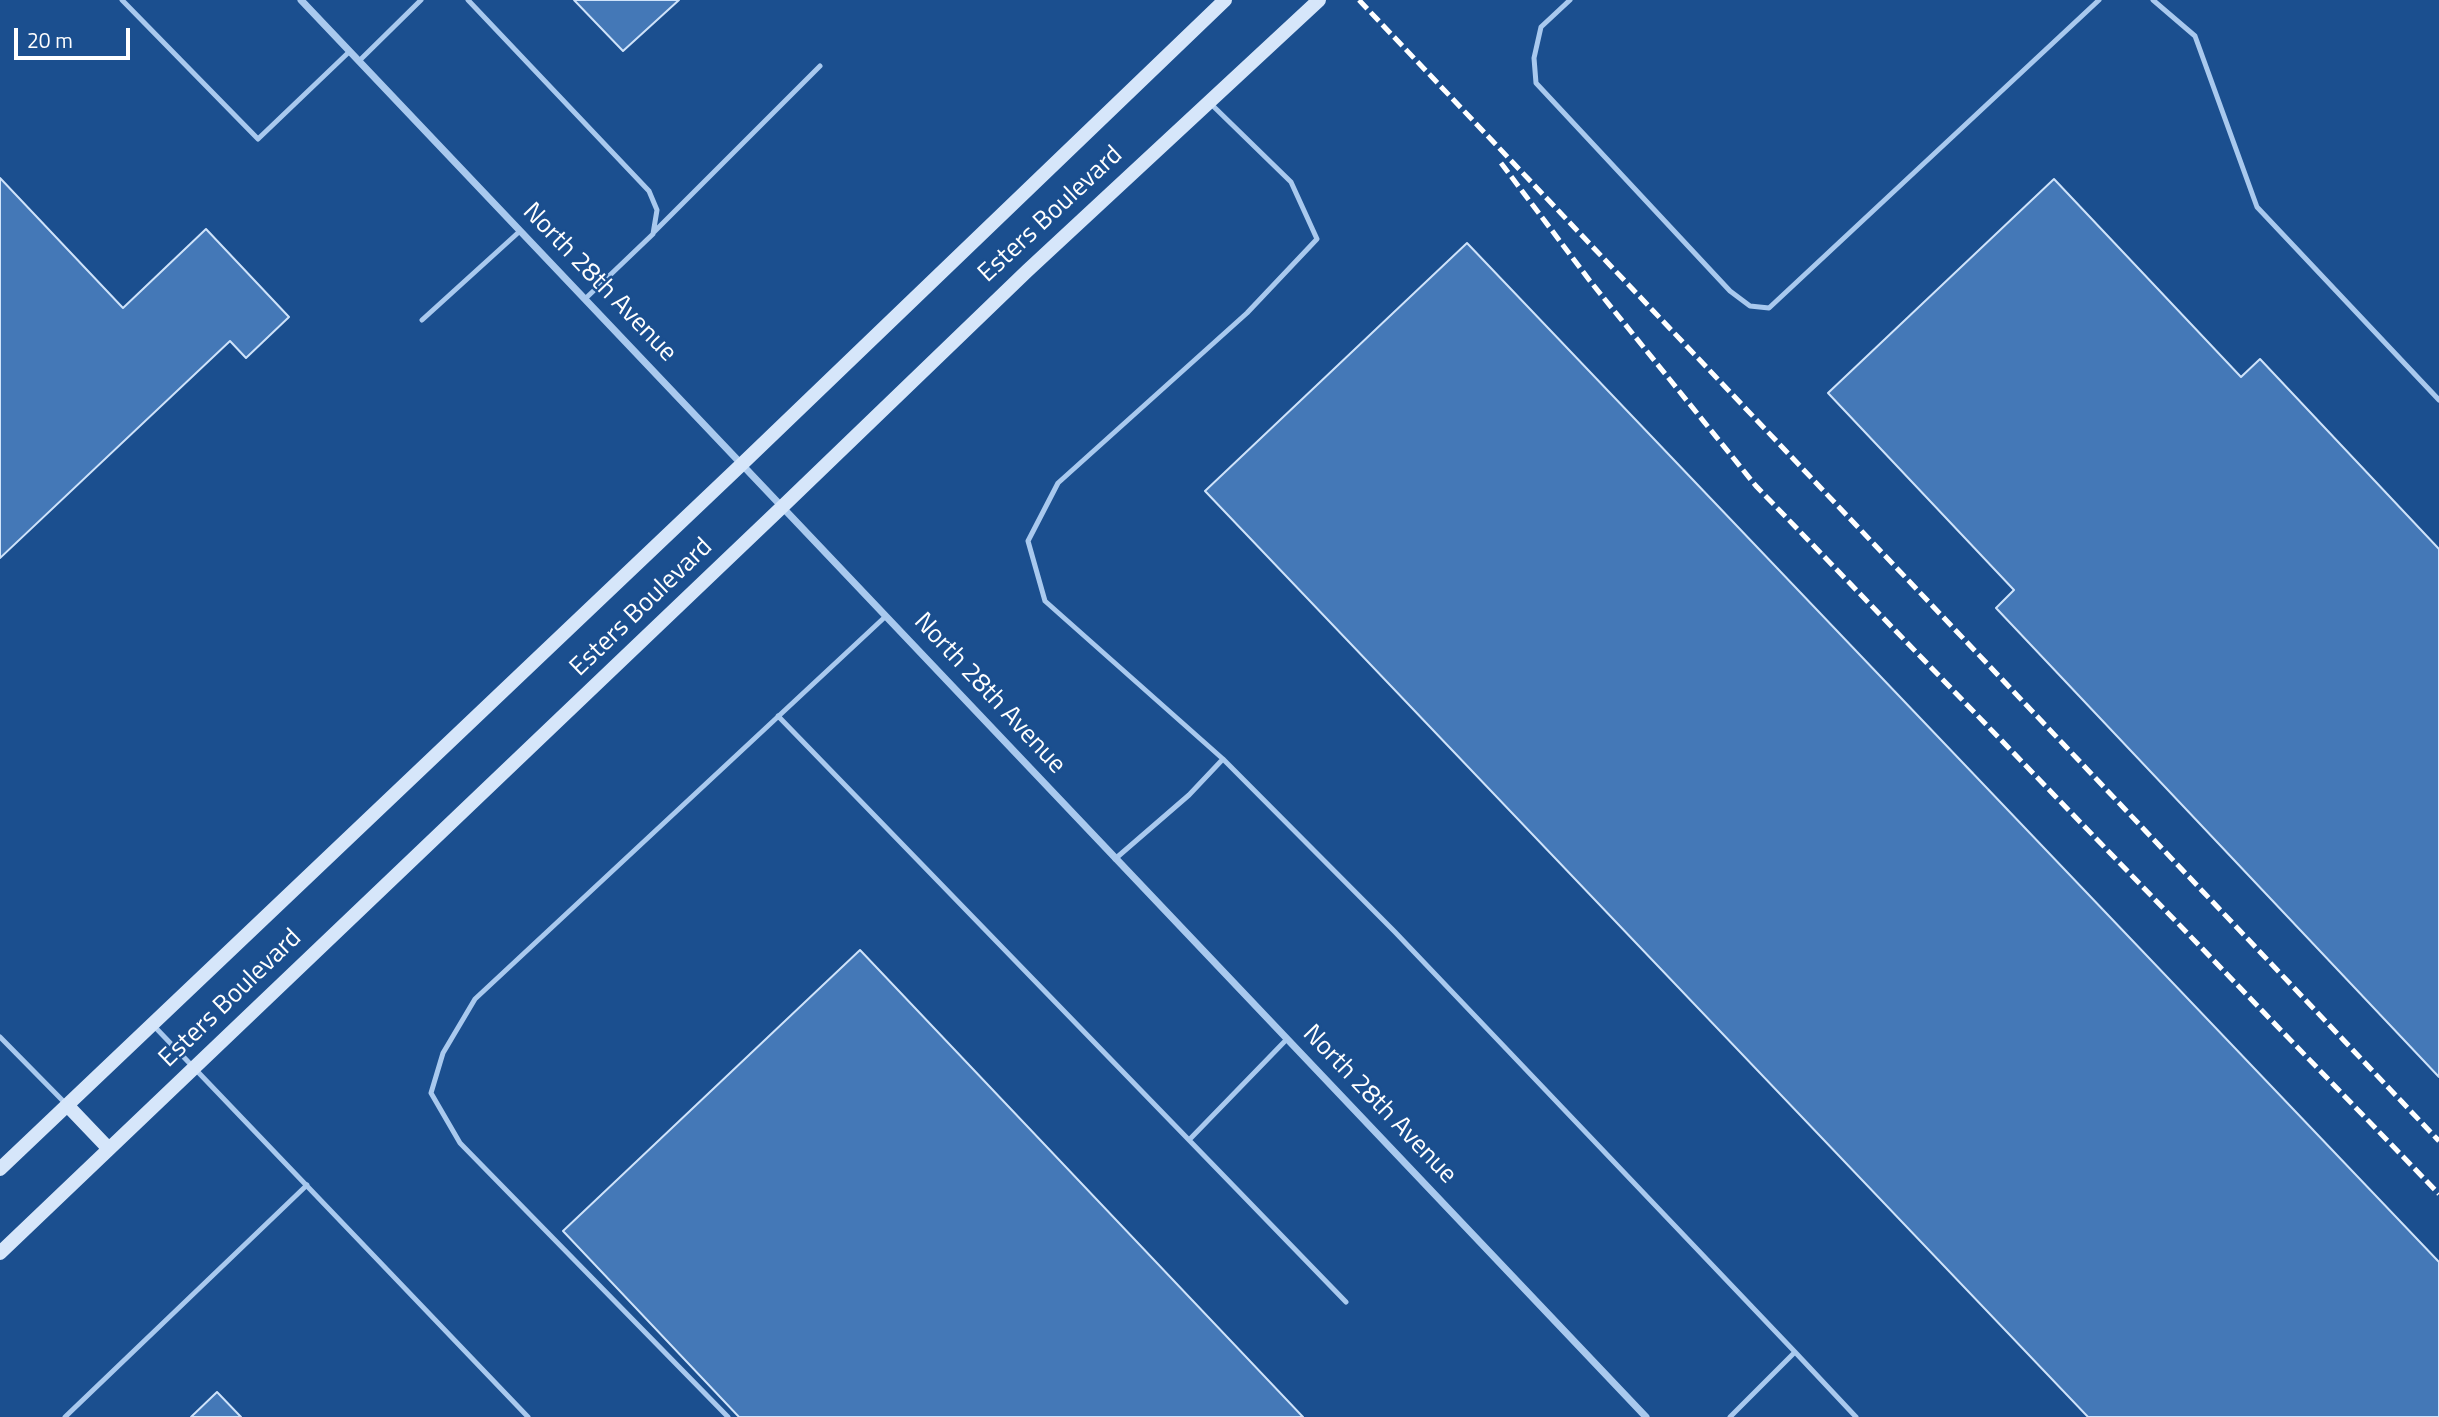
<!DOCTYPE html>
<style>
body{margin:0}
#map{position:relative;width:2439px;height:1417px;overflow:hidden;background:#1b4f8f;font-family:"Titillium Web",sans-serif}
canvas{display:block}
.scale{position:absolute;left:14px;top:28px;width:116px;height:32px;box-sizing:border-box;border:4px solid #fff;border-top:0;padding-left:9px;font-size:21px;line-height:24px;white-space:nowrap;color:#fff;-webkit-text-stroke:5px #1b4f8f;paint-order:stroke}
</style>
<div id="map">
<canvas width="2439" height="1417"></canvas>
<div class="scale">20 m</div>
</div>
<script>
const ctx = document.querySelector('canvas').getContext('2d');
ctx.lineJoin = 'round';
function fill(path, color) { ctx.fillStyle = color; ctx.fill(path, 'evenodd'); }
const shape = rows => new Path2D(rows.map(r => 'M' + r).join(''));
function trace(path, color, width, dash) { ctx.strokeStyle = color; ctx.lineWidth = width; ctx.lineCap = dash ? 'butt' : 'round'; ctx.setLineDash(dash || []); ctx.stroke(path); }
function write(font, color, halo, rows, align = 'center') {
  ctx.font = font + ' "Titillium Web",sans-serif'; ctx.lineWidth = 5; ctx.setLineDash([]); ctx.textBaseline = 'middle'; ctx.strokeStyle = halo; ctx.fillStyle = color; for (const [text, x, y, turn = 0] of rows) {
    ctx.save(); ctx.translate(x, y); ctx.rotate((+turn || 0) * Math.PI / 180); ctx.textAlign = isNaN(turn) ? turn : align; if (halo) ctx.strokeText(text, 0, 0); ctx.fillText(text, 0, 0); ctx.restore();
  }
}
const building = shape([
 [574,0,679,0,623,51,574,0],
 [0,178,123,308,206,229,289,317,246,358,230,341,0,558,0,178],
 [2054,179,2241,377,2260,359,2439,549,2439,1077,1996,608,2014,590,1828,393,2054,179],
 [1467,243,2439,1262,2439,1417,2088,1417,1205,491,1467,243],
 [860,950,1303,1417,739,1417,563,1231,860,950],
 [217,1392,241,1417,191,1417,217,1392]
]);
fill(building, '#4478b7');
trace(building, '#cfe3fa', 2);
trace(shape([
 [122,0,258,139,350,51],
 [468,0,649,191,657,210,653,234,585,299],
 [1570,0,1541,27,1534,58,1536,83,1730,291,1750,306,1769,308,2099,0],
 [2153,0,2195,36,2257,207,2439,400],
 [359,61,421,0],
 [654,232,820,66],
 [422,320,520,231],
 [778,716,1346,1302],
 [1223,759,1395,932,1795,1352,1730,1417],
 [1115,859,1189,795,1223,759,1045,601,1028,541,1058,483,1247,313,1317,239,1291,182,1211,104],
 [153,1025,528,1417],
 [0,1037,67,1105],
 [1189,1140,1287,1039],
 [1795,1352,1856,1417],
 [65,1417,307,1185],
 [728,1417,460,1143,431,1093,443,1053,475,999,886,616]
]), '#a9c9ee', 5);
trace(shape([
 [301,0,1646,1417]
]), '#a9c9ee', 7);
trace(shape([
 [67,1105,109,1149],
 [0,1169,742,464,1225,0],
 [0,1253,782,507,1027,271,1319,0]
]), '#d6e6fa', 14);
trace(shape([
 [1359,0,2439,1141],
 [1501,163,1590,281,1756,486,2439,1194]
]), '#fff', 5, [12, 5]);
write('26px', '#fff', '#1b4f8f', [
 ["Esters Boulevard",1051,215,-43],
 ["North 28th Avenue",599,283,46],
 ["Esters Boulevard",642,608,-44],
 ["North 28th Avenue",989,694,47],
 ["Esters Boulevard",231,999,-44],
 ["North 28th Avenue",1379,1105,46]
]);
</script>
